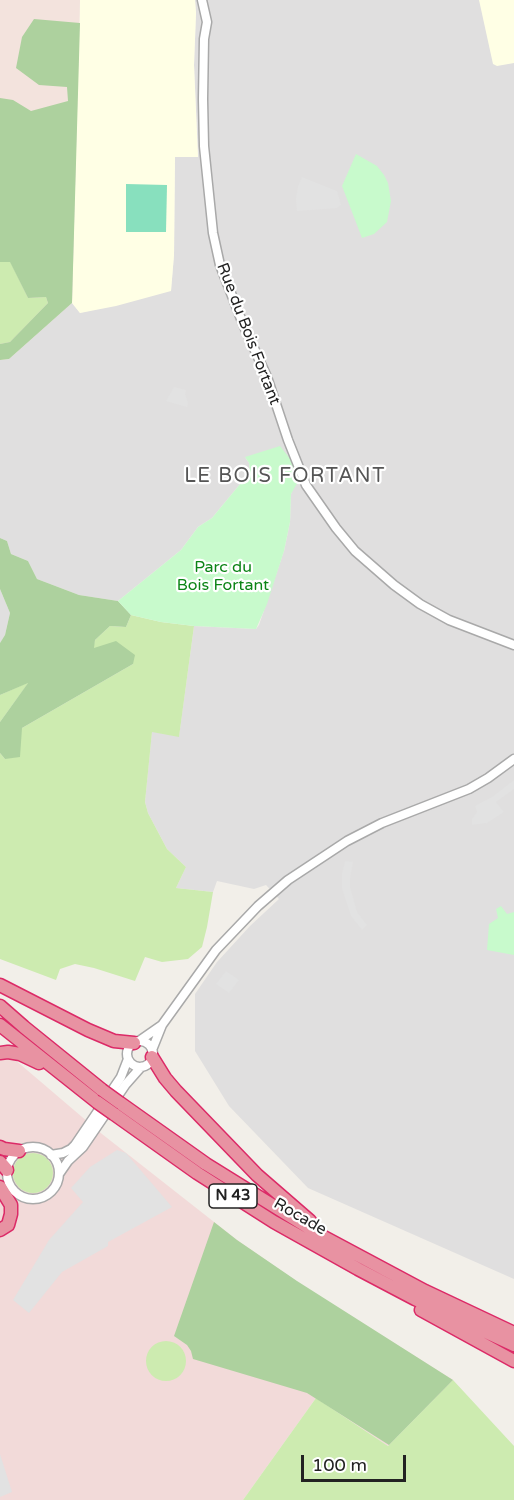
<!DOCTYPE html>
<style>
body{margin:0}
#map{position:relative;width:514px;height:1500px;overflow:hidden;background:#f2efe9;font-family:"Varela Round",sans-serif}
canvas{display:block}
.scale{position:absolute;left:301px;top:1455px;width:105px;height:27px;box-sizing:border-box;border:3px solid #222;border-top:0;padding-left:8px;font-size:18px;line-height:21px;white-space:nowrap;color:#222;-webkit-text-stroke:4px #fff;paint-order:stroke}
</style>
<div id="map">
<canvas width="514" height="1500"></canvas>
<div class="scale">100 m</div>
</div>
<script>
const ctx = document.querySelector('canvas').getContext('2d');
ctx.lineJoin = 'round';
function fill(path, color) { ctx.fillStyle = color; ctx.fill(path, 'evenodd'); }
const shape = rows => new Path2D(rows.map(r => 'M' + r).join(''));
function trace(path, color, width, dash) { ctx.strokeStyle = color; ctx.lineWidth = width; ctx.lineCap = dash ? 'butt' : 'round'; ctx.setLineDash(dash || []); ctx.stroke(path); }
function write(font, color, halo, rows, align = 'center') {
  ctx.font = font + ' "Varela Round",sans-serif'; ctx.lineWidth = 4.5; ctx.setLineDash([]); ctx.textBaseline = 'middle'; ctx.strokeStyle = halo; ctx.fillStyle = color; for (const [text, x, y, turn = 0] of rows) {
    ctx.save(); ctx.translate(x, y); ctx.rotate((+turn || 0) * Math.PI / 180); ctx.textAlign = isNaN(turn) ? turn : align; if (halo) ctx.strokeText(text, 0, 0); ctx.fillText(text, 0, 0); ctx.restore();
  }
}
fill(shape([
 [195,0,514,0,514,1279,308,1188,229,1106,195,1051,195,994,217,962,250,926,279,899,266,885,254,889,217,881,213,892,176,888,186,867,167,849,148,813,145,802,152,731,179,736,194,626,256,629,259,625,284,551,290,522,291,494,293,489,245,457,249,463,250,472,212,518,198,527,181,550,118,601,79,595,37,579,28,561,11,554,7,541,0,538,0,360,9,359,72,303,80,313,171,290,174,255,175,157,198,156,194,65,196,13],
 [0,589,10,613,5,635,0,643]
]), '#e0dfdf');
fill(shape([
 [0,1047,102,1134,237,1240,299,1283,453,1380,388,1446,316,1398,243,1500,0,1500]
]), '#f2dad9');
fill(shape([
 [80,0,195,0,196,13,194,65,198,157,175,157,174,255,171,291,116,306,80,313,72,303],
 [479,0,514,0,514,63,497,66,493,64]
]), '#ffffe5');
fill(shape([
 [0,0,80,0,72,303,9,359,0,360]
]), '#f3e3dd');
fill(shape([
 [10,261,28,298,46,297,48,303,10,342,0,344,0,262],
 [131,615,161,622,194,626,179,737,152,732,145,802,148,813,167,849,186,867,176,888,213,892,207,927,202,947,188,959,162,962,145,957,135,981,94,968,75,964,60,969,56,980,0,959,0,753,5,759,22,728,133,664,93,648,95,640,110,626,126,627],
 [29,682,0,722,0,695],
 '13 1173a20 20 0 1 1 40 0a20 20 0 1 1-40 0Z',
 '146 1361a20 20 0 1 1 40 0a20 20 0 1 1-40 0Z',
 [453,1380,514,1446,514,1500,243,1500,316,1398,388,1446]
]), '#cdebb0');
fill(shape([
 [34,19,80,23,72,303,9,359,0,360,0,344,10,342,48,303,46,297,28,298,10,262,0,262,0,98,13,100,31,111,68,101,67,87,39,85,16,68,22,37],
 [0,538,7,541,11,554,28,561,37,579,79,595,118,601,131,615,126,627,110,626,95,640,94,648,116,641,135,655,133,664,22,728,20,757,5,759,0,753,0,722,28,683,0,695,0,643,5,635,10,613,0,589],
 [214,1222,237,1240,297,1281,453,1380,389,1445,307,1393,193,1359,191,1351,187,1345,174,1336]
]), '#add19e');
fill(shape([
 [356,154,377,166,384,175,388,183,391,201,387,222,374,234,362,238,342,186],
 [280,446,291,460,299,476,299,480,291,494,290,522,284,551,267,604,256,629,194,626,161,622,131,615,118,601,181,550,198,527,212,518,250,472,249,463,245,457],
 [501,906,507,914,514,912,514,955,487,950,489,924,498,918,496,909]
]), '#c8facc');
fill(shape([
 [126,184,167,185,166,232,126,232]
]), '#88e0be');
fill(shape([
 [302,177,337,191,341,205,337,208,297,211,296,199,298,186],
 [174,387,186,390,185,394,188,403,187,407,166,401],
 [514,780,514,789,496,802,504,812,487,823,472,825,472,819,477,812,475,806,492,797],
 [345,861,353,862,350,878,350,887,357,912,367,925,362,930,351,916,345,898,342,888,342,874],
 [226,971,239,980,229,993,216,984],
 [117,1150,126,1153,172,1207,108,1242,108,1246,62,1272,29,1313,13,1300,49,1240,83,1202,71,1188,90,1167],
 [0,1454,12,1492,0,1497]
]), '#e2e2e2');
const minor = shape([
 [202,0,207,22,204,39,203,99,204,146,213,233,220,265,243,324,267,377,288,440,306,485,336,528,355,551,394,585,420,604,449,620,514,645],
 [139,1041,162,1025],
 '127 1054a13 13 0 1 1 26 0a13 13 0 1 1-26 0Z',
 [152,1050,162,1025,216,950,258,906,288,880,347,841,382,823,469,789,488,778,514,759],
 '7 1173a26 26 0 1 1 52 0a26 26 0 1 1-52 0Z',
 [51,1155,63,1153,71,1149,75,1145,121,1077,128,1059],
 [59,1174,68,1161,83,1147,126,1084,141,1067]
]);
const highway = shape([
 [0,985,88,1030,114,1041,134,1043],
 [0,1006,24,1027,102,1090],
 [0,1025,97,1102],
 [0,1053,8,1052,20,1054,39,1063],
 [152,1057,165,1078,176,1091,257,1175,310,1221],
 [120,1103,206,1164,322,1236,425,1291,514,1333],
 [114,1114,197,1173,274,1222,358,1269,415,1299,514,1345],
 [0,1147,4,1149,19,1151],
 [0,1162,7,1170],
 [0,1187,11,1205,11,1214,8,1225,0,1230],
 [421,1310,514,1361]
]);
trace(minor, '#a9a9a9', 11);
trace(highway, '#dc2a67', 15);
trace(minor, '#fff', 8);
trace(highway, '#e892a2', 12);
const highwayBridge = shape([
 [102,1090,120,1103],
 [97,1102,114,1114]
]);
trace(highwayBridge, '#dc2a67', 15, []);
trace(highwayBridge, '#e892a2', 12);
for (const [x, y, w] of [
 [233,1196,48]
]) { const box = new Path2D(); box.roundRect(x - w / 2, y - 12, w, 24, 4.5); ctx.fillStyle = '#fff'; ctx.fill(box); trace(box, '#222', 1.5); }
write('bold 15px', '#222', null, [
 ["N 43",233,1196]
]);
write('16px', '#222', '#fff', [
 ["Rue du Bois Fortant",248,334,69],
 ["Rocade",300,1217,30]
]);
write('16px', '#0c8416', '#fff', [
 ["Parc du",223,568],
 ["Bois Fortant",223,586]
]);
ctx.letterSpacing = '1.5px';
write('20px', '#555', '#fff', [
 ["LE BOIS FORTANT",285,477]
]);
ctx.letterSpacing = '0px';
</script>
